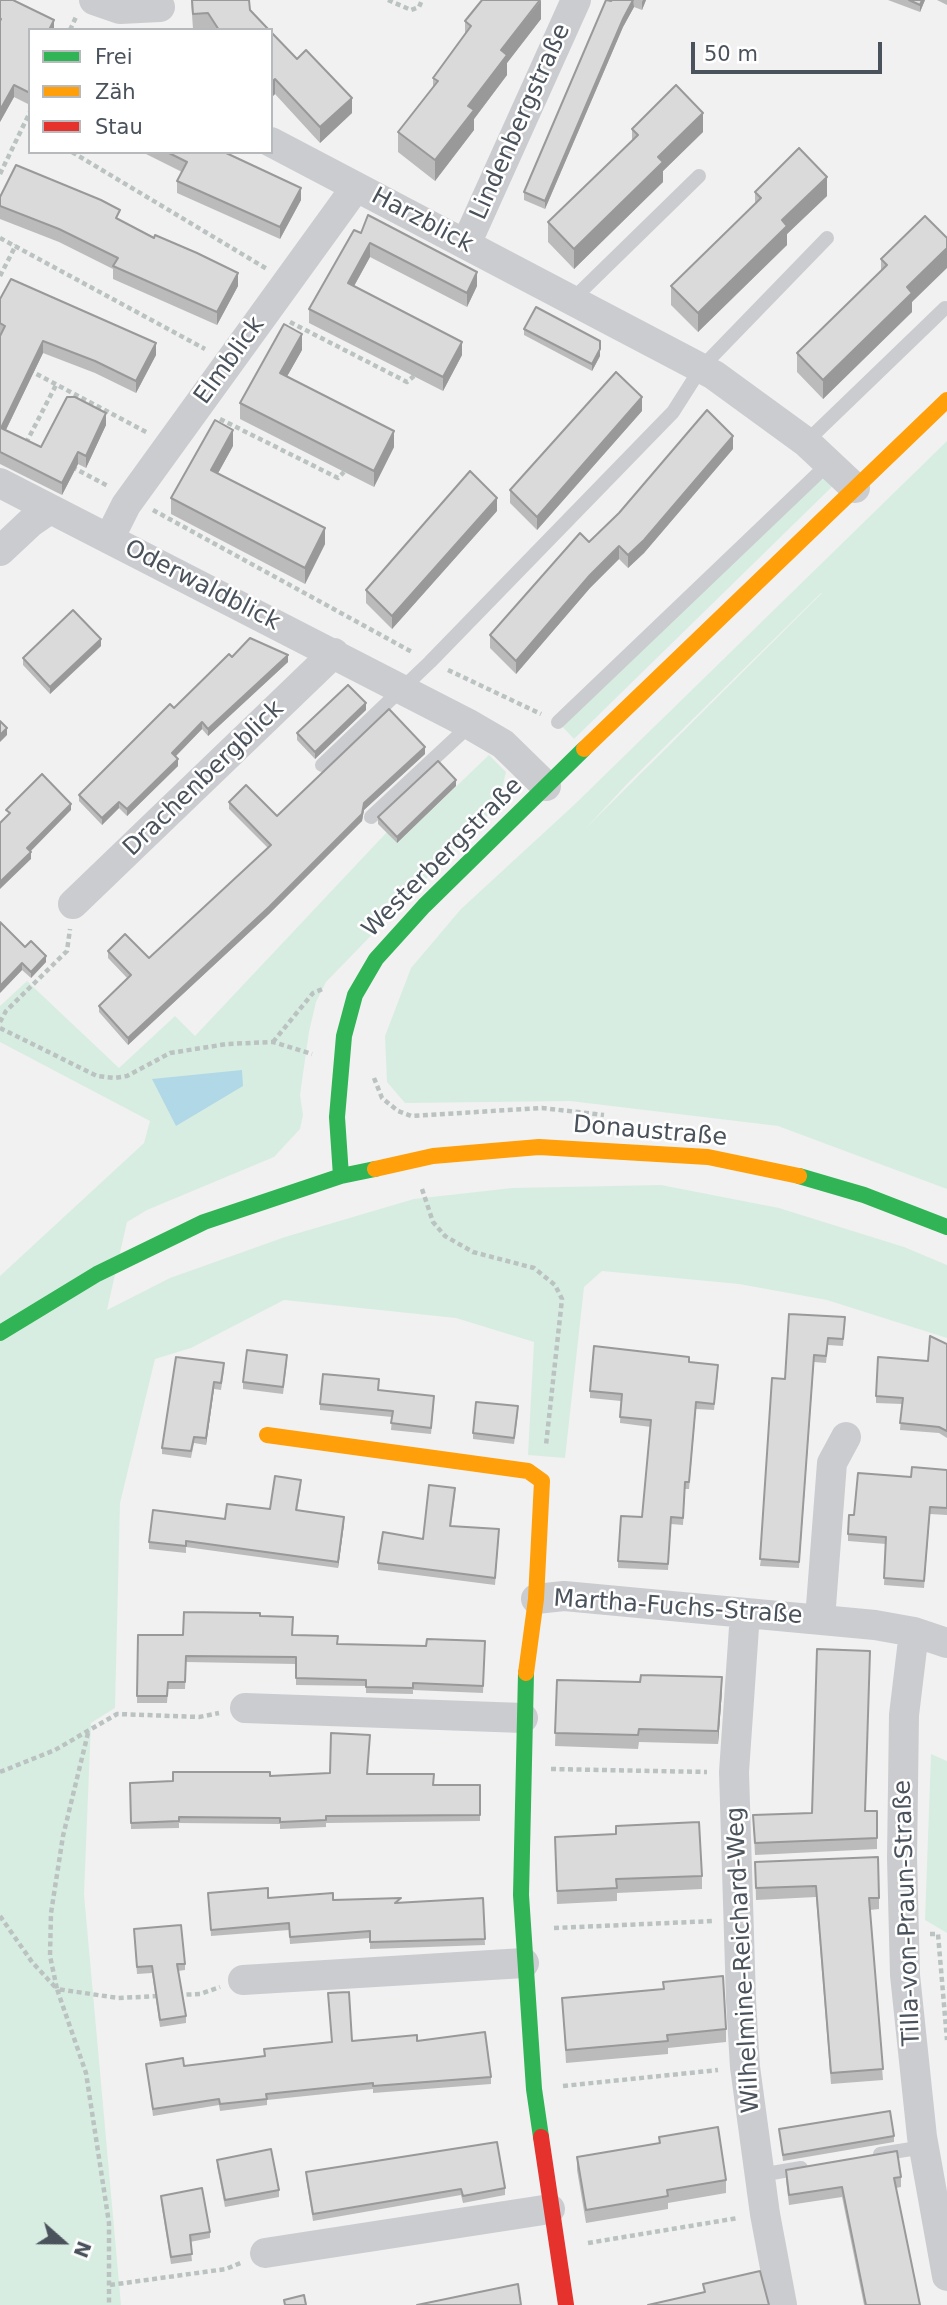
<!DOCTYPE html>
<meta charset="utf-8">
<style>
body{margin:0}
#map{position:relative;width:947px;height:2305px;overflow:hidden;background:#f1f1f1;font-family:"DejaVu Sans",sans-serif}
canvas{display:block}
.legend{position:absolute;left:28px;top:28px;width:245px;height:126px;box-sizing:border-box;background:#fff;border:2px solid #b7babd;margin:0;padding:9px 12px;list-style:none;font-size:21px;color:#4a525b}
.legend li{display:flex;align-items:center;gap:14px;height:35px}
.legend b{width:35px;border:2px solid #b7babd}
.north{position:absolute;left:28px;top:2207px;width:70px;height:70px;-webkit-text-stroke:5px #fff;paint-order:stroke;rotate:111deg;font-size:19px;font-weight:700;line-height:28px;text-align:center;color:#4a525b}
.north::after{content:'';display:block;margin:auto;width:24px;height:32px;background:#4a525b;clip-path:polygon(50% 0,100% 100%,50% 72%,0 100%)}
.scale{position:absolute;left:691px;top:42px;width:191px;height:32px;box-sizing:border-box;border:4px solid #4a525b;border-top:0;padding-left:9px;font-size:21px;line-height:24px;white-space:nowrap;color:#4a525b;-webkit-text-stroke:5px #fff;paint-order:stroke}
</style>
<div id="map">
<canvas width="947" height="2305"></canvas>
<ul class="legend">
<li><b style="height:9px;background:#30b455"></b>Frei</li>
<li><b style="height:9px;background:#ff9f0a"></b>Zäh</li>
<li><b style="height:9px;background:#e5322d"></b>Stau</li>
</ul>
<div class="north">N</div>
<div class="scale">50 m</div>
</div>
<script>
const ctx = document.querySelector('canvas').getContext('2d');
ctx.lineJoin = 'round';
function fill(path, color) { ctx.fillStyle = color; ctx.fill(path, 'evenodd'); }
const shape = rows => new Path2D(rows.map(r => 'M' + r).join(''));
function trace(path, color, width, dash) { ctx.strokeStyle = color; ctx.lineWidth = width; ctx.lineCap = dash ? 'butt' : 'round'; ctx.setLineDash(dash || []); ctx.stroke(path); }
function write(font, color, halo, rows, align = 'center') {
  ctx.font = font + ' "DejaVu Sans",sans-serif'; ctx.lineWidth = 5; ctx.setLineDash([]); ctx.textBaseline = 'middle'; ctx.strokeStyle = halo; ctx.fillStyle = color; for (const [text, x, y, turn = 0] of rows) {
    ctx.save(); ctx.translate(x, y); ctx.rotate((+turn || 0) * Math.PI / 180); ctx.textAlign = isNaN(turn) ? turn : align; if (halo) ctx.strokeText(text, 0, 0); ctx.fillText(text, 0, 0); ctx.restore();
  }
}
fill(shape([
 [947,441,947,1189,778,1126,570,1101,405,1103,387,1082,385,1036,411,968,461,909,574,805],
 [821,593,822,593,586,828,629,782],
 [829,463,843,476,574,739,558,722],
 [489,755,506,772,499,801,492,811,326,982,316,1002,309,1032,300,1095,303,1115,300,1129,274,1157,147,1210,127,1222,107,1310,170,1278,285,1237,414,1199,512,1188,661,1185,779,1208,904,1247,947,1265,947,1338,827,1300,739,1284,602,1271,584,1287,565,1458,528,1455,534,1342,456,1318,284,1300,191,1348,155,1359,120,1503,115,1708,91,1723,84,1894,121,2305,0,2305,0,1276,144,1143,150,1121,0,1042,0,1006,27,981,119,1068,175,1016,195,1036,387,832,397,843],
 [931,1754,947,1761,947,1933,925,1920]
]), '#d8ede1');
fill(shape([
 [242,1070,243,1086,176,1126,152,1079]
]), '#b1d8e6');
trace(shape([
 [388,0,411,10,419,7,422,0],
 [70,30,76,17],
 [72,152,267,269],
 [0,174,30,112],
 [0,238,205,349],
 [0,276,16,245],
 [290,322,407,382,414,376],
 [29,370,148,433],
 [220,419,338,478,344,472],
 [26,443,56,385],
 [72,467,108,486],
 [153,510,412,652],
 [448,670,541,714],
 [0,1022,6,1011,67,951,70,929],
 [0,1028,97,1076,114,1078,127,1076,170,1053,227,1044,273,1042,312,1054],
 [273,1042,313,993,325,988],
 [374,1078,382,1098,398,1111,411,1116,542,1108,604,1115],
 [422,1189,433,1222,445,1236,473,1252,534,1268,555,1285,562,1299,546,1445],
 [88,1733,63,1836,51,1913,50,1956,57,1989,118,1998,159,1996],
 [551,1769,707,1772],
 [0,1772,55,1750,117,1714,199,1717,219,1713],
 [0,1916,32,1962,57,1989,86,2073,109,2223,109,2305],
 [554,1928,713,1921],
 [930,1934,938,1934,947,2040],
 [178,1995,200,1994,220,1987],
 [563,2086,718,2070],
 [588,2243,738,2218],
 [110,2285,226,2269,243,2262]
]), '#bac3c1', 4.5, [5, 3.5]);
trace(shape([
 [572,300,699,176],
 [806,442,945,308],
 [558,722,829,463],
 [322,765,430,662,673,412,701,368,827,238],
 [371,817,470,725],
 [880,2154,924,2147],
 [760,2175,801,2168]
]), '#cbcccf', 14);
trace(shape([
 [94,0,120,9,160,7],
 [271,142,714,375,806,442,855,488],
 [466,244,576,0],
 [0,483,467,723,503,744,546,786],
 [109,539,126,505,356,187],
 [0,551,31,522,50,509],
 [73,904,334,653],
 [536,1599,564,1596,875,1625,914,1632,947,1643],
 [745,1613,734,1772,741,2000,745,2067,765,2214,782,2305],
 [820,1619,832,1463,846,1437],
 [914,1632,904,1715,902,1858,905,1975,922,2137,947,2276],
 [245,1708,523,1718],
 [243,1980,524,1963],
 [265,2253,550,2209]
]), '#cbcccf', 30);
trace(shape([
 [341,1176,337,1117,344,1036,355,995,376,959,424,906,584,749],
 [799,1176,864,1195,947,1227],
 [0,1333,97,1274,204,1222,341,1176,375,1169],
 [526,1673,521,1895,534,2089,541,2137]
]), '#30b455', 16);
trace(shape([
 [584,749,947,400],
 [375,1169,433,1156,539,1147,708,1157,799,1176],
 [267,1435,528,1471,542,1481,536,1599,526,1673]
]), '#ff9f0a', 16);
trace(shape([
 [541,2137,566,2305]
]), '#e5322d', 16);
fill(shape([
 [0,0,54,30,30,30,30,105,14,97,0,122],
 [191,0,249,0,250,10,269,30,209,30,208,28,193,29],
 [612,0,646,0,642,10,634,7,623,27,545,209,524,200,524,192],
 [888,0,925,0,920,12],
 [937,0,947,0,947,5],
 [541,19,507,63,507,75,474,119,474,130,435,181,398,152,398,132,433,88,433,78,465,35,465,21],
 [271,32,352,113,320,143,275,94,271,98],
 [632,129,703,132,663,171,663,182,574,269,548,242,548,222,632,141],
 [142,152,217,152,301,200,280,239,177,193,177,181,182,172],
 [755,192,827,196,787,234,787,245,698,332,671,305,671,286,755,204],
 [0,197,120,220,238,286,217,325,113,279,113,269,59,242,0,219],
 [361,233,477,286,467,307,370,257,354,286,462,355,443,391,309,323,309,309],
 [947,238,912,302,912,312,823,399,797,372,797,353,881,271,881,259],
 [0,299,156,355,136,393,95,373,43,353,6,430,41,447,106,425,86,468,78,464,62,495,0,464],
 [524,329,600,356,592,371,524,335],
 [302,350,287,376,394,447,374,487,240,419,240,403],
 [642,411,537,530,510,503,510,490],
 [233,446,218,473,325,544,305,584,171,514,171,498],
 [733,449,644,553,628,568,619,559,590,588,516,674,490,648,490,635,589,542],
 [497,511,392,629,366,603,366,590],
 [101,646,50,694,23,665,23,658],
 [232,657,288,662,208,736,202,729,175,757,178,766,127,816,119,808,102,825,79,801,79,795],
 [366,710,315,759,297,740,297,733],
 [425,754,364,810,362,821,269,914,128,1045,99,1012,99,1006,128,979,108,958,108,951,149,958,268,848,229,809,229,802,277,816],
 [456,786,397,843,378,824,378,817],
 [25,947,46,962,31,978,22,970,0,993],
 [845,1317,843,1346,828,1345,826,1363,814,1362,799,1568,760,1566,785,1379],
 [947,1344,947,1438,939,1433,900,1430,902,1404,876,1403,876,1396,928,1361],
 [287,1362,283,1394,243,1389,243,1382],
 [689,1362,718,1372,714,1410,696,1409,689,1489,685,1489,683,1525,671,1524,668,1570,618,1568,618,1561,642,1517,651,1427,620,1423,621,1401,590,1398,590,1391],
 [224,1370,221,1390,214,1389,206,1445,194,1443,191,1458,162,1454,162,1448],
 [378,1390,434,1403,431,1434,391,1430,392,1417,320,1410,320,1404],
 [518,1413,514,1444,473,1439,473,1433],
 [947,1470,947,1515,930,1514,924,1588,884,1585,886,1544,848,1541,848,1534,854,1515,911,1477],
 [301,1486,297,1511,344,1524,338,1568,186,1547,186,1553,149,1549,149,1542,225,1519,270,1509],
 [455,1494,451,1526,499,1536,495,1585,378,1570,378,1563,423,1539],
 [260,1616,292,1635,338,1644,426,1646,485,1641,483,1693,413,1690,413,1694,366,1693,366,1686,296,1685,296,1664,186,1662,185,1689,168,1689,167,1703,137,1703,138,1635,183,1635],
 [557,1680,722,1690,718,1744,639,1742,638,1749,555,1746],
 [368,1774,434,1785,480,1785,480,1821,326,1823,326,1827,280,1829,280,1824,179,1823,179,1828,131,1829,130,1783,270,1776],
 [877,1811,877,1849,755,1855,753,1815],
 [555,1837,702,1876,702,1889,617,1893,617,1901,557,1904],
 [755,1862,879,1898,879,1909,870,1910,883,2080,831,2084,816,1897,756,1900],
 [208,1893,268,1898,333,1900,401,1903,483,1898,485,1945,370,1949,370,1938,290,1944,289,1930,211,1936],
 [134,1929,185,1964,185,1970,178,1971,186,2016,186,2023,160,2027,152,1973,137,1974],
 [663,1982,726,2029,726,2042,668,2048,668,2054,566,2063,562,1998,663,1990],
 [328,1993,352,2041,417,2041,491,2077,491,2084,373,2093,373,2089,267,2100,267,2105,220,2111,219,2105,153,2116,146,2064,184,2066,264,2056,332,2042],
 [779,2129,894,2136,894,2142,783,2161],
 [659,2137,726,2180,726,2193,668,2203,668,2209,586,2223,577,2170,577,2157,659,2143],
 [217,2160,279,2190,279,2197,225,2207,217,2166],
 [786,2170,901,2177,901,2187,896,2188,920,2305,864,2305,842,2197,789,2205,786,2180],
 [306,2172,505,2188,505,2195,463,2203,461,2195,313,2221,306,2178],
 [161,2196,210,2232,210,2238,190,2242,192,2261,171,2264,161,2202]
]), '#bbbbbc');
fill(shape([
 [541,0,541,19,507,63,507,75,474,119,474,130,435,181,435,160,501,50],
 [633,0,634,7,623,27,545,209,545,201,623,19],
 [643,0,646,0,642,10,642,2],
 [922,0,925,0,920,12,920,5],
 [54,20,54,30,49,30],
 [275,79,275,94,271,98,271,82],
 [14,85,14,97,0,122,0,110],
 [352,98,352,113,320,143,320,127],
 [703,113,703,132,663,171,663,182,574,269,574,249,658,157],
 [827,177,827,196,787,234,787,245,698,332,698,313,782,220],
 [301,188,301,200,280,239,280,227],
 [370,243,370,257,348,297,348,283],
 [947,248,947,268,912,302,912,312,823,399,823,380,907,287],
 [477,272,477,286,467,307,467,293],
 [238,273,238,286,217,325,217,312],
 [302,334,302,350,280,389,280,373],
 [43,341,43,353,1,440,1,428],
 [462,342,462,355,443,391,443,377],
 [156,343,156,355,136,393,136,381],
 [600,349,600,356,592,371,592,364],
 [642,397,642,411,537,530,537,517],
 [106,413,106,425,86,468,86,456],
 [233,430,233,446,211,486,211,470],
 [394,431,394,447,374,487,374,471],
 [733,436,733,449,644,553,628,568,628,555],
 [78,452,78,464,62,495,62,483],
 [497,498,497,511,392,629,392,616],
 [325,528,325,544,305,584,305,568],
 [619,546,619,559,590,588,516,674,516,661,590,575],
 [101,639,101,646,50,694,50,687],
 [288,655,288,662,208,736,208,729],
 [366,703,366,710,315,759,315,752],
 [202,722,202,729,172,760,172,753],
 [7,728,7,735,0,742,0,735],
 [425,747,425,754,364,810,362,821,269,914,128,1045,128,1038,364,803],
 [178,759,178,766,127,816,127,809],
 [456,780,456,786,397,843,397,837],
 [119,802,119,808,102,825,102,818],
 [71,804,71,810,27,855,27,848],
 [31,852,31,859,0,889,0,882],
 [46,956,46,962,31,978,31,972],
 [22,963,22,970,0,993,0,986],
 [214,1382,214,1389,206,1445,206,1438],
 [344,1517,344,1524,338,1568,338,1562],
 [722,1677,722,1690,718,1744,718,1731]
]), '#999');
const building = shape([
 [0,0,13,0,54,20,49,30,30,30,30,93,14,85,0,110,0,21,1,19,0,18,0,0],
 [192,0,249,0,250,10,269,30,219,30,208,13,193,14,192,0],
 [482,0,540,0,501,50,507,55,468,106,474,110,435,160,398,132,438,81,433,78,471,26,465,21,482,0],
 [606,0,611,1,612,0,633,0,623,19,545,201,524,192,606,0],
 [909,0,922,0,920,5,909,0],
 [271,32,297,59,306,50,352,98,320,127,275,79,271,82,271,32],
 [676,85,703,113,658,157,663,162,574,249,548,222,638,135,632,129,676,85],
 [799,148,827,177,782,220,787,226,698,313,671,286,761,198,755,192,799,148],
 [167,152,224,152,301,188,280,227,177,181,187,162,167,152],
 [16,165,101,200,120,210,116,218,154,238,155,235,197,253,238,273,217,312,113,266,118,258,59,229,0,206,0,197,16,165],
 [368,215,477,272,467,293,370,243,348,283,462,342,443,377,309,309,354,230,361,233,368,215],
 [925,216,947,238,947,248,907,287,912,293,823,380,797,353,887,265,881,259,925,216],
 [11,279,156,343,136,381,95,361,43,341,1,428,41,447,67,397,75,397,106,413,86,456,78,452,62,483,0,452,0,336,5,326,0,323,0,299,11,279],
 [536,307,600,341,600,349,592,364,524,329,536,307],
 [284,324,302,334,280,373,394,431,374,471,240,403,284,324],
 [616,372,642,397,537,517,510,490,616,372],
 [707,410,733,436,644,540,628,555,619,546,590,575,516,661,490,635,580,533,589,542,619,513,707,410],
 [215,420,233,430,211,470,325,528,305,568,171,498,215,420],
 [470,471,497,498,392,616,366,590,470,471],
 [73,610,101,639,50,687,23,658,73,610],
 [250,638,288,655,208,729,202,722,172,753,178,759,127,809,119,802,102,818,79,795,170,704,174,708,229,654,232,657,250,638],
 [348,685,366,703,315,752,297,733,348,685],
 [389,709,425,747,364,803,362,814,269,907,128,1038,99,1006,131,975,108,951,125,934,149,958,271,845,229,802,246,785,277,816,389,709],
 [0,721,7,728,0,735,0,721],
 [438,761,456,780,397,837,378,817,438,761],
 [42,774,71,804,27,848,31,852,0,882,0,823,10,813,6,810,42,774],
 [0,922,25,947,31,941,46,956,31,972,22,963,0,986,0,922],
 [789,1314,845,1317,843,1339,828,1338,826,1356,814,1355,799,1562,760,1559,772,1378,785,1379,789,1314],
 [930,1336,947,1344,947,1431,939,1427,900,1423,903,1398,876,1396,878,1357,928,1361,930,1336],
 [594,1346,689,1357,689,1362,718,1365,714,1404,696,1402,689,1482,685,1482,683,1518,671,1517,668,1564,618,1561,621,1516,642,1517,651,1420,620,1417,622,1394,590,1391,594,1346],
 [247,1350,287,1355,283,1387,243,1382,247,1350],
 [176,1357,224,1363,221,1383,214,1382,206,1438,194,1437,191,1451,162,1448,176,1357],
 [323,1374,379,1379,378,1390,434,1396,431,1428,391,1423,393,1411,320,1404,323,1374],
 [476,1402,518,1406,514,1438,473,1433,476,1402],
 [912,1467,947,1470,947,1508,930,1507,924,1581,884,1578,886,1537,848,1534,849,1515,854,1515,858,1473,911,1477,912,1467],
 [275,1476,301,1480,296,1510,344,1517,338,1562,186,1541,186,1546,149,1542,153,1510,225,1519,227,1504,270,1509,275,1476],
 [429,1485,455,1488,450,1526,499,1529,495,1578,378,1563,383,1532,423,1539,429,1485],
 [184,1612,260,1613,260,1616,293,1617,292,1635,338,1636,337,1644,426,1646,427,1639,485,1641,483,1686,413,1683,413,1688,366,1687,366,1680,296,1678,296,1657,186,1656,185,1682,168,1682,167,1696,137,1696,138,1635,183,1635,184,1612],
 [817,1649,870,1651,865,1811,877,1811,877,1838,755,1843,753,1815,812,1813,817,1649],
 [641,1675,722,1677,718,1731,639,1729,638,1735,555,1733,557,1680,640,1682,641,1675],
 [331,1733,370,1735,367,1774,434,1774,433,1785,480,1785,480,1815,326,1816,326,1820,280,1822,280,1818,179,1817,179,1821,131,1823,130,1783,173,1781,173,1772,270,1772,270,1776,330,1773,331,1733],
 [699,1822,702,1876,616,1879,617,1888,557,1891,555,1837,616,1834,616,1826,699,1822],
 [878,1857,879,1898,869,1898,883,2069,831,2073,816,1886,756,1888,755,1862,878,1857],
 [268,1888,268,1898,333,1893,333,1900,401,1898,395,1903,483,1898,485,1939,370,1942,370,1931,290,1937,289,1923,211,1930,208,1893,268,1888],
 [181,1925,185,1964,177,1964,186,2016,160,2020,152,1966,137,1967,134,1929,181,1925],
 [723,1976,726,2029,667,2035,668,2041,566,2050,562,1998,664,1989,663,1982,723,1976],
 [349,1992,352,2041,417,2035,417,2041,485,2032,491,2077,373,2086,373,2083,266,2094,267,2099,220,2104,219,2099,153,2109,146,2064,183,2058,184,2066,265,2056,264,2049,332,2042,328,1993,349,1992],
 [890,2111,894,2136,783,2155,779,2129,890,2111],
 [718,2127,726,2180,667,2190,668,2196,586,2210,577,2157,660,2143,659,2137,718,2127],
 [497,2142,505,2188,463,2196,461,2189,313,2214,306,2172,497,2142],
 [271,2149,279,2190,225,2200,217,2160,271,2149],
 [897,2151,901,2177,894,2178,920,2305,866,2305,842,2187,789,2195,786,2170,897,2151],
 [202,2188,210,2232,190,2235,192,2254,171,2257,161,2196,202,2188],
 [760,2271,769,2305,648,2305,705,2292,703,2284,760,2271],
 [518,2284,521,2305,417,2305,518,2284],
 [304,2295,306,2305,285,2305,284,2300,304,2295]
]);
fill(building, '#dadadb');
trace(building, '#999', 2);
write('24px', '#4a525b', '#fff', [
 ["Lindenbergstraße",521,122,-66],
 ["Harzblick",422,221,28],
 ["Elmblick",230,361,-54],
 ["Oderwaldblick",202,586,27],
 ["Drachenbergblick",204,779,-44],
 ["Westerbergstraße",443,858,-45],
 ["Donaustraße",650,1132,5],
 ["Martha-Fuchs-Straße",678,1608,4],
 ["Tilla-von-Praun-Straße",908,1913,-92],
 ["Wilhelmine-Reichard-Weg",744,1960,-93]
]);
</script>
